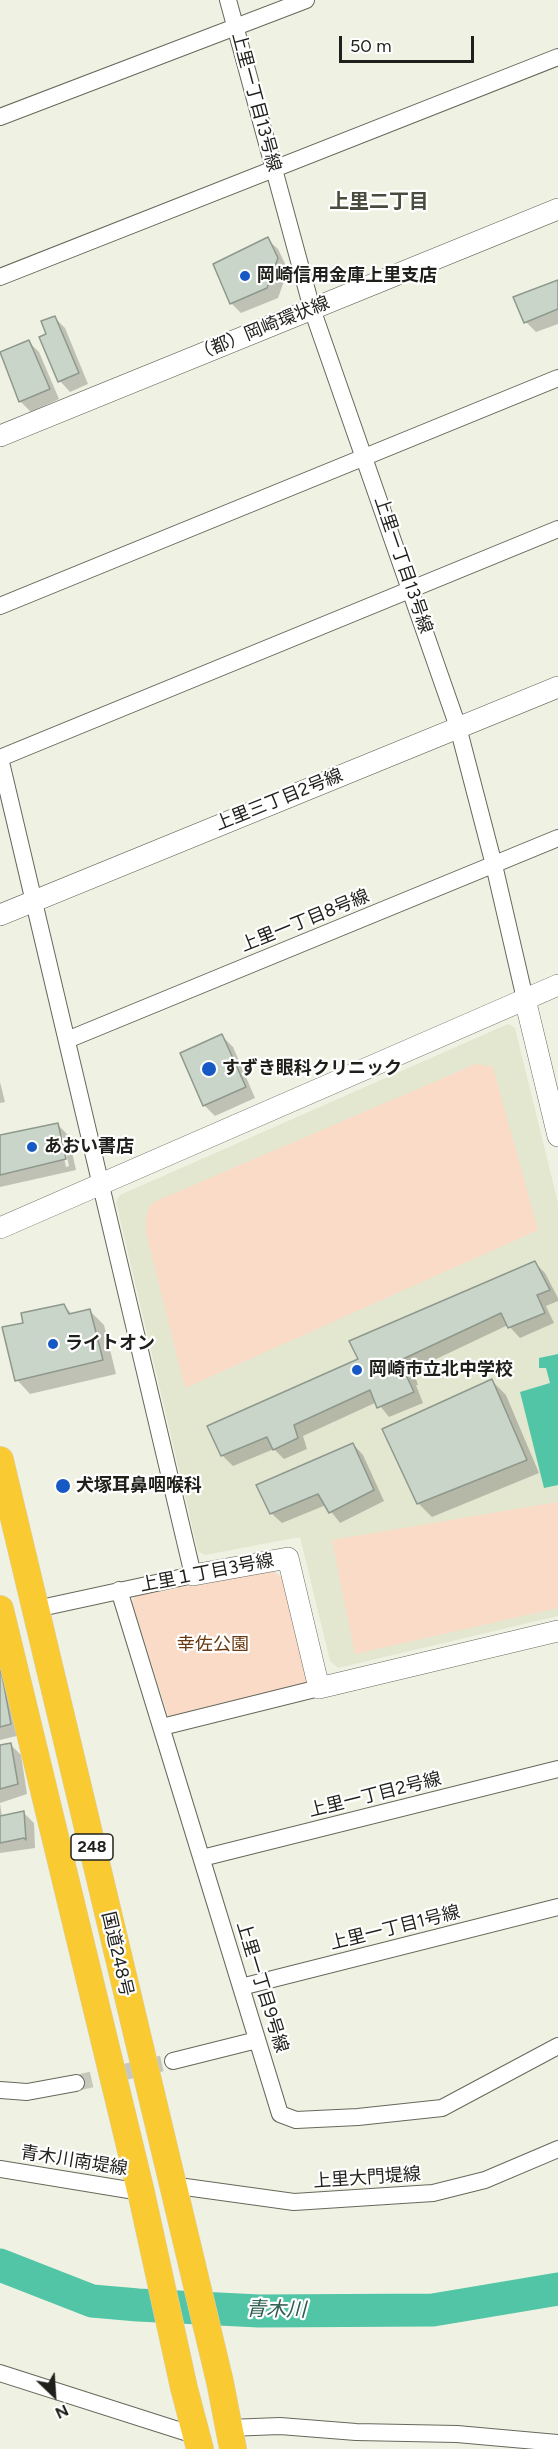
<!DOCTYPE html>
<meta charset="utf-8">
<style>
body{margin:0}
#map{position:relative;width:558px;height:2449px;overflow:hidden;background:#eff2e2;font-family:Figtree,sans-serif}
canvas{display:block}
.north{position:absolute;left:24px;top:2365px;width:60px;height:60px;-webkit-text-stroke:4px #fff;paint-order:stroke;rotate:155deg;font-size:16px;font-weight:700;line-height:24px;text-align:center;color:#1f201b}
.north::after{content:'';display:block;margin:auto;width:21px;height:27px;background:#1f201b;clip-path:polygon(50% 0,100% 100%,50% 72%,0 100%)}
.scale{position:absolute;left:339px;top:36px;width:135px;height:27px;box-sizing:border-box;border:3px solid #1f201b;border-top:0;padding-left:8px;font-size:18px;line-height:21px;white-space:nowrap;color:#1f201b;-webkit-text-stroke:4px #fff;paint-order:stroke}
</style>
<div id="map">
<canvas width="558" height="2449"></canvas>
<div class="north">N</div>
<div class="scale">50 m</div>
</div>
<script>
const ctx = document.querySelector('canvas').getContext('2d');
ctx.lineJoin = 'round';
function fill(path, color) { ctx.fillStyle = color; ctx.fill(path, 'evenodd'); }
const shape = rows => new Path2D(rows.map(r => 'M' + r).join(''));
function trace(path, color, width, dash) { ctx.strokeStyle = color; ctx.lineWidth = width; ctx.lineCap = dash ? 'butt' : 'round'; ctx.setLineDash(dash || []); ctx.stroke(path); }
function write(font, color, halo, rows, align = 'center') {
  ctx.font = font + ' Figtree,"Noto Sans JP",sans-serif'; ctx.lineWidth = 4.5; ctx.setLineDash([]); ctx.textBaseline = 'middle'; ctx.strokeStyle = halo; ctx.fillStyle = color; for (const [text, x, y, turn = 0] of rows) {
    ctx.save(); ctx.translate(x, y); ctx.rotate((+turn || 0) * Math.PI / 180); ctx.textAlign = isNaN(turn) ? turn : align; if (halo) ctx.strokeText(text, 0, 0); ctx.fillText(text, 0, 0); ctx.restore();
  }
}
fill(shape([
 [508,1024,515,1028,558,1203,558,1616,338,1668,330,1661,300,1537,205,1555,198,1551,116,1202,120,1195]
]), '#e3e7d0');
fill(shape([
 [476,1064,493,1067,538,1230,185,1388,146,1233,146,1218,150,1206,156,1201],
 [558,1502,558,1608,355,1654,332,1540],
 [271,1570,282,1577,307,1682,304,1688,175,1719,168,1716,132,1602,135,1596]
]), '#fadbc7');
fill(shape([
 [558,1354,558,1485,544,1488,520,1392,550,1383,546,1368,539,1368,539,1358]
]), '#52c5a6');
fill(shape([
 [267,239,278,249,288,270,278,298,241,313,231,303],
 [558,281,558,324,536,332,526,322],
 [54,317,65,328,88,384,70,392,60,381,48,334],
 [29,342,39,352,59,399,31,412,20,401,0,354],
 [222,1036,233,1047,255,1098,215,1116,204,1105],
 [0,1082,5,1102,0,1103],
 [58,1125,68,1135,76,1170,0,1187,0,1137],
 [59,1135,62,1135,69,1166,66,1167],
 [535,1263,545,1273,558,1298,558,1301,546,1306,554,1323,520,1338,508,1325,413,1370,418,1385,416,1385,423,1403,389,1417,377,1402,303,1436,307,1449,284,1459,274,1449,233,1466,222,1455,360,1360],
 [64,1306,73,1315,90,1311,104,1325,116,1374,30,1394,17,1380],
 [492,1381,506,1395,539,1473,432,1517,418,1503],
 [353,1444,363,1455,384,1501,340,1523,326,1505,282,1523,271,1513],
 [0,1658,21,1735,0,1740],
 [11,1745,21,1755,27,1794,0,1803,0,1746],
 [0,1803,2,1817,23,1812,34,1823,35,1848,0,1853]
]), '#0003');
trace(shape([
 [0,2265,92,2301,138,2305,259,2311,433,2310,558,2289]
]), '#52c5a6', 33);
const building = shape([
 [268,237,278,258,267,288,230,304,213,264,268,237],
 [558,280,558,309,524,323,513,297,558,280],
 [55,316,79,373,58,382,39,337,46,334,41,321,55,316],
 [29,340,50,389,19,402,0,352,29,340],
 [222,1034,246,1087,203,1106,180,1053,222,1034],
 [58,1123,66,1159,0,1175,0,1135,58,1123],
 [535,1261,550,1290,537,1295,545,1313,508,1328,501,1313,403,1359,409,1374,406,1375,414,1392,377,1408,370,1390,294,1425,298,1438,273,1450,267,1437,221,1456,207,1426,358,1359,349,1341,535,1261],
 [64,1304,69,1314,90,1309,103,1360,15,1381,2,1327,23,1323,21,1313,64,1304],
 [492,1379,527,1460,417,1504,382,1429,492,1379],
 [353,1443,374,1490,329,1513,318,1494,270,1514,256,1485,353,1443],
 [0,1664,11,1724,0,1727,0,1664],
 [11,1743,18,1784,0,1789,0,1745,11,1743],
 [24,1811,26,1840,24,1838,0,1843,0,1816,24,1811]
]);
fill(building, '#cad5c9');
trace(building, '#8e988d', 1.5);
trace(shape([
 [76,2083,173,2061]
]), '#c5c8ba', 16, [16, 8]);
const minor = shape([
 [228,0,312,309,458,727,494,865,525,999],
 [0,117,306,0],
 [0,277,558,57],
 [0,606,558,378],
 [0,758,193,1575,36,1609],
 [0,758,558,529],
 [67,1040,558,838],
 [119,1590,280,2114,296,2120,358,2117,442,2108,558,2046],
 [162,1727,319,1688],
 [202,1858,558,1769],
 [241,1987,558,1907],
 [173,2061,257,2040],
 [0,2090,27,2092,76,2083],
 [0,2169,141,2192],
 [171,2185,294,2202,433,2193,485,2180,558,2149],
 [0,2373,197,2436],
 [228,2428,280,2426,356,2432,457,2434,558,2443]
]);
const tertiary = shape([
 [0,436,558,209],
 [0,915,558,687],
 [525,999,558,1136],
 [0,1228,558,985],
 [193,1575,288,1558,319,1688,558,1631]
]);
const trunk = shape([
 [0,1460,220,2382,233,2449],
 [0,1609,141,2192,184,2388,200,2449]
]);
trace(minor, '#66685b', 18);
trace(tertiary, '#66685b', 22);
trace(trunk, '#d2d2d1', 28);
trace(minor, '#fff', 16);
trace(tertiary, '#fff', 21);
trace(trunk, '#faca33', 27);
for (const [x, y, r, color] of [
 [245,276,6,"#1759c4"],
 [209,1069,8,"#1759c4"],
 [32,1147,6,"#1759c4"],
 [53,1344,6,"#1759c4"],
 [357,1370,6,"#1759c4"],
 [63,1486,8,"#1759c4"]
]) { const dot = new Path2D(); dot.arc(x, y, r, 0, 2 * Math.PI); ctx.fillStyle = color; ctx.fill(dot); trace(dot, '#fff', 2); }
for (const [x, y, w] of [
 [92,1847,42]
]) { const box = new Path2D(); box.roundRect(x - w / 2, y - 13, w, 26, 4.5); ctx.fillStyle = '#fff'; ctx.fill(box); trace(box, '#1f201b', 1.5); }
write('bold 16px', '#1f201b', null, [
 ["248",92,1847]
]);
write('18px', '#1f201b', '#fff', [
 ["上里一丁目13号線",256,102,75],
 ["（都）岡崎環状線",262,329,-22],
 ["上里一丁目13号線",403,565,71],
 ["上里三丁目2号線",279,800,-22],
 ["上里一丁目8号線",305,921,-22],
 ["上里１丁目3号線",207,1573,-11],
 ["上里一丁目2号線",375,1795,-14],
 ["上里一丁目1号線",395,1928,-14],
 ["国道248号",117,1954,77],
 ["上里一丁目9号線",262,1987,73],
 ["青木川南堤線",74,2161,9],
 ["上里大門堤線",367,2178,-4]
]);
write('bold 18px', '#1f201b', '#fff', [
 ["岡崎信用金庫上里支店",257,276],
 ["すずき眼科クリニック",222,1069],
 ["あおい書店",44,1147],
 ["ライトオン",65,1344],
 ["岡崎市立北中学校",369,1370],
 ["犬塚耳鼻咽喉科",76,1486]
], 'left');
write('18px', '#6a3910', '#fff', [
 ["幸佐公園",213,1645]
]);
write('bold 20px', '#494b3e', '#fff', [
 ["上里二丁目",379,202]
]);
write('italic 20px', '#2a5a4c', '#fff', [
 ["青木川",276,2310,1]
]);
</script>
